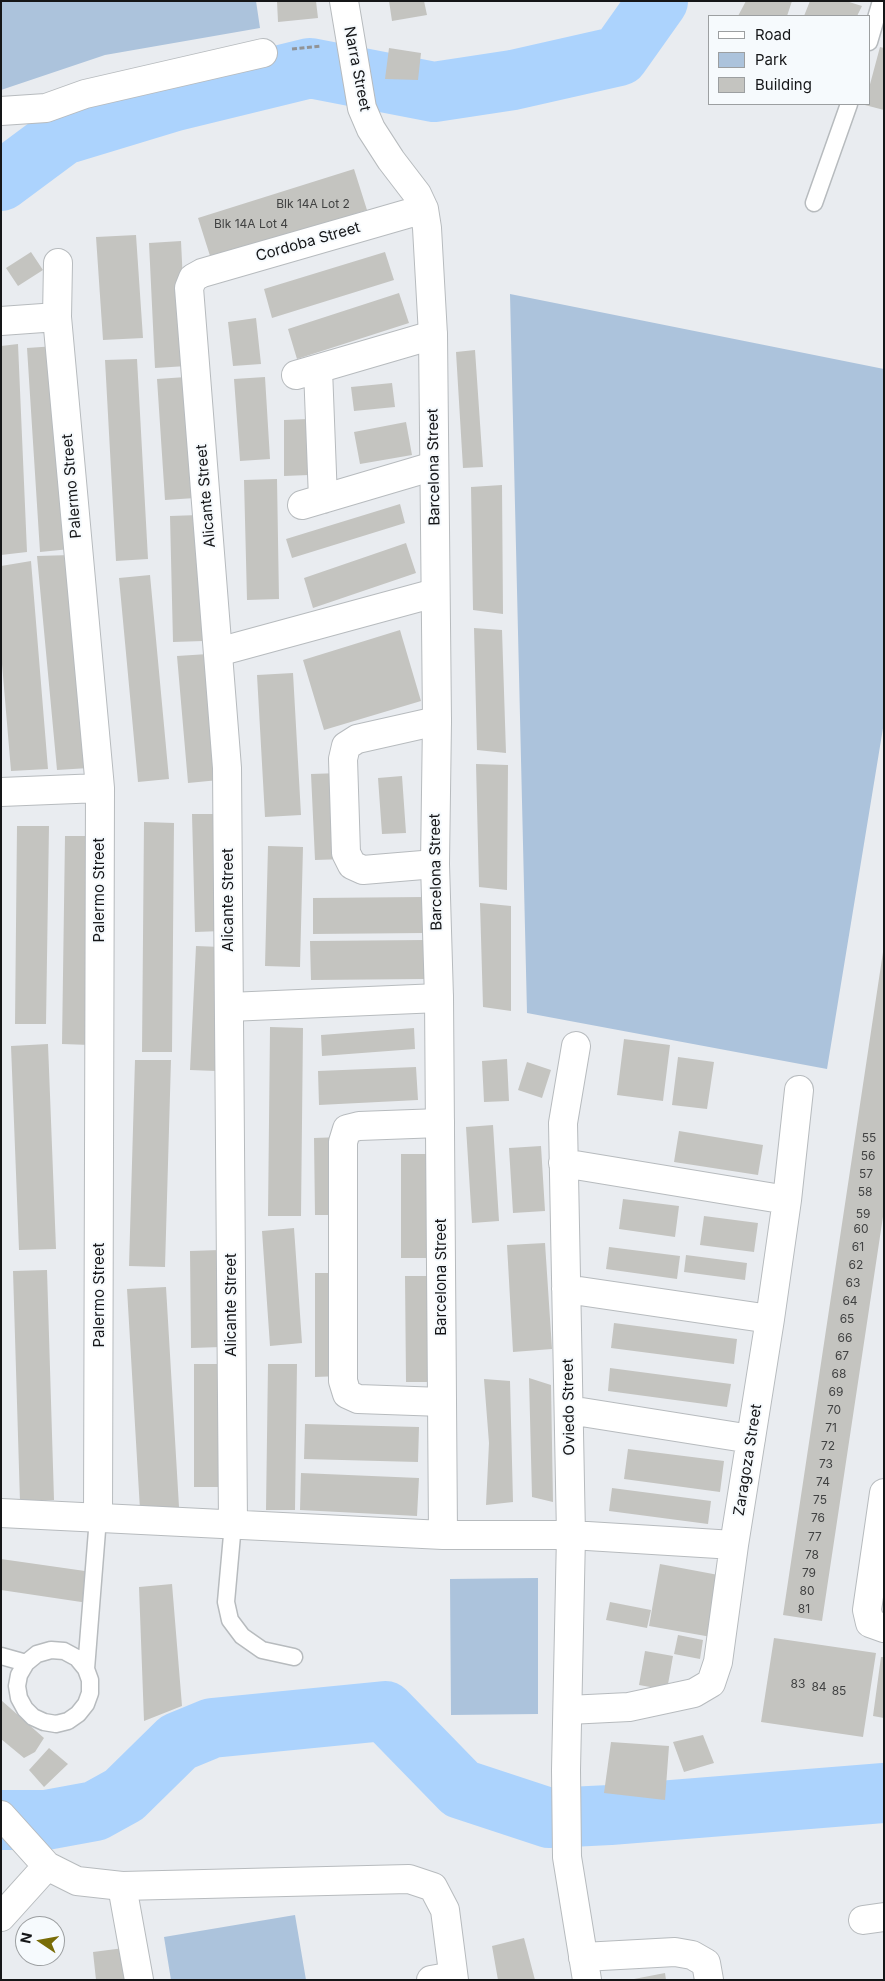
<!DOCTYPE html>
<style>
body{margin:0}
#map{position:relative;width:885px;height:1981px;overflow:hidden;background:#e9ecf0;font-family:Inter,sans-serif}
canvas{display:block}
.frame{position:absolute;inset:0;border:2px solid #151618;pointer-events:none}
.legend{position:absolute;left:708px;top:15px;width:162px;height:90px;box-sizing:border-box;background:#f6fafd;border:1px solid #9c9fa1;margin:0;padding:6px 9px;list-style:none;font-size:15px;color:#151618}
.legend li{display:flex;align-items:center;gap:10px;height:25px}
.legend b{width:25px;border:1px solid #9c9fa1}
.north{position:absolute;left:15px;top:1916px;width:50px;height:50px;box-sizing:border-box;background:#f6fafd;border:1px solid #9c9fa1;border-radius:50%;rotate:282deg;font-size:14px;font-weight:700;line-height:20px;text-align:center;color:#151618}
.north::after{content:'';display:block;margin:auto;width:18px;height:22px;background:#796c07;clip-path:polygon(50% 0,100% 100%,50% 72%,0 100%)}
</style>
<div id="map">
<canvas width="885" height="1981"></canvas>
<div class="frame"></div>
<ul class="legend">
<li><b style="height:6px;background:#fff"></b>Road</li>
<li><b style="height:14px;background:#acc3dc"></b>Park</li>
<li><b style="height:14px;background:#c4c4c0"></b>Building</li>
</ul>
<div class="north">N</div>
</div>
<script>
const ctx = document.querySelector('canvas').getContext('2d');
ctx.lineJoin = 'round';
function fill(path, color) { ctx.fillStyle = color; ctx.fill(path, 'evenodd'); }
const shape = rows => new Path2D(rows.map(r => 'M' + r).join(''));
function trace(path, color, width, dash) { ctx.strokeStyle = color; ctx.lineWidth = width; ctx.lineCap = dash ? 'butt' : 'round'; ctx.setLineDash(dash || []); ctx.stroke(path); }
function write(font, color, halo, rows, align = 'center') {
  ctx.font = font + ' Inter,sans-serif'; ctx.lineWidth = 4; ctx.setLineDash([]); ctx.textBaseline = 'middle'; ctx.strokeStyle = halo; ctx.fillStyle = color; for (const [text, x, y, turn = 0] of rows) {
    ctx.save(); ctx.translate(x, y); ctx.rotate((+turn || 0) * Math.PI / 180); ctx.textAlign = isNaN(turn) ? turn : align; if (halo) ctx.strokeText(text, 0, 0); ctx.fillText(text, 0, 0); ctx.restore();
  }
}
fill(shape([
 [1,1,256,1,260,28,105,55,1,90],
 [510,294,884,369,884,722,827,1069,527,1013],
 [538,1578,538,1714,451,1715,450,1579],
 [295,1915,306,1980,171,1980,164,1937]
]), '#acc3dc');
trace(shape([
 [1,181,63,135,175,101,310,68,434,92,513,80,619,56,658,1],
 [1,1820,46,1820,95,1811,124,1795,178,1742,212,1728,385,1711,461,1789,549,1818,610,1815,884,1793]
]), '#acd3fd', 60);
fill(shape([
 [277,1,316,1,318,18,278,22],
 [389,1,424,1,427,15,392,21],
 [746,1,792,1,787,16,738,16],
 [810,1,846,1,862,6,857,16,804,16],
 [880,47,884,48,884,110,861,104,869,104,869,88],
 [389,48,421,53,418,80,385,79],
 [354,169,367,210,211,259,198,218],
 [136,235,143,338,103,340,96,237],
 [181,241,187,366,155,368,149,243],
 [31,252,43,270,18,286,6,268],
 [385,252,394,280,272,318,264,289],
 [399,293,409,323,297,359,288,329],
 [256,318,261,364,233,366,228,322],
 [18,344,27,552,1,555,1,346],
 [56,346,70,549,40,552,27,348],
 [475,350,483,467,463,468,456,352],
 [137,359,148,559,116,561,105,360],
 [186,377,195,498,165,500,157,379],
 [265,377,270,459,240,461,234,379],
 [392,383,395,407,354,411,351,387],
 [308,419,309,475,284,476,284,420],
 [406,422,412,455,360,464,354,432],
 [277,479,279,599,247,600,244,480],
 [502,485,503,614,473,610,471,487],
 [400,504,405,523,292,558,286,539],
 [199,515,203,641,173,642,170,516],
 [406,543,416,573,313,608,304,578],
 [71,555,89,768,57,770,37,556],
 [31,561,48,769,11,771,1,652,1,566],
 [150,575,169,779,138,782,119,578],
 [474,628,502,630,506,753,477,750],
 [400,630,421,701,324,730,303,660],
 [208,654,219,780,188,783,177,656],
 [293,673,301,815,265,817,257,675],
 [476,764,508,765,507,890,479,887],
 [341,773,345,859,315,860,311,774],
 [402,776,406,833,382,834,378,778],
 [192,814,220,814,222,931,195,932],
 [144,822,174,823,172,1052,142,1052],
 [17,826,49,826,46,1024,15,1024],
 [65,836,92,836,90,1045,62,1044],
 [268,846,303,847,300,967,265,966],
 [424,897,424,933,313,934,313,898],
 [480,903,511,906,511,1011,483,1007],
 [425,940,425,979,311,980,310,941],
 [196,946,221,947,216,1071,190,1070],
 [883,952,884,1210,822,1621,783,1615],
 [270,1027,303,1028,301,1216,268,1216],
 [414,1028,415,1049,322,1056,321,1035],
 [624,1039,670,1045,663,1101,617,1095],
 [48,1044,56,1249,19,1250,11,1046],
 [678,1057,714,1062,707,1109,672,1105],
 [507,1059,509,1101,484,1102,482,1061],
 [135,1060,171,1060,165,1267,129,1266],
 [527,1062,551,1070,542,1098,518,1090],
 [416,1067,418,1100,319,1105,318,1071],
 [493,1125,499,1221,472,1223,466,1127],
 [679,1131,763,1145,758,1175,674,1162],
 [341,1137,342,1215,315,1215,314,1138],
 [541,1146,545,1211,513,1213,509,1148],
 [401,1154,434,1154,433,1258,401,1258],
 [623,1199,679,1206,675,1237,619,1229],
 [704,1216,758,1223,754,1252,700,1245],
 [294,1228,302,1343,270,1346,262,1231],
 [545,1243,552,1349,513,1352,507,1245],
 [609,1247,680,1256,677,1279,606,1269],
 [220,1250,221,1347,191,1348,190,1251],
 [686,1255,747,1263,745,1280,684,1272],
 [47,1270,54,1500,20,1502,13,1271],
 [315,1273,340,1273,341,1376,315,1377],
 [405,1276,435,1276,435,1382,406,1382],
 [166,1287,179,1507,140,1510,127,1289],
 [614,1323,737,1339,734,1364,611,1348],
 [194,1364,219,1364,219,1487,194,1487],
 [268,1364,297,1364,295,1510,266,1510],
 [610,1368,731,1384,727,1407,608,1391],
 [529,1378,551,1385,553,1502,532,1497],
 [484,1379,510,1381,513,1502,486,1505,489,1443],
 [305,1424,419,1427,418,1462,304,1459],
 [628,1449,724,1461,720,1492,624,1479],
 [301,1473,419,1478,417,1516,300,1510],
 [612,1488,711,1501,708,1524,609,1511],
 [1,1559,92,1572,88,1603,1,1590],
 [660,1564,729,1577,717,1638,649,1626],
 [172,1584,182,1706,144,1721,139,1587],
 [610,1602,651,1610,647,1628,606,1620],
 [678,1635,703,1640,700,1659,674,1654],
 [774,1638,876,1653,863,1737,761,1722],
 [645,1651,673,1656,667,1690,639,1685],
 [881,1657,884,1657,884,1718,873,1716],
 [1,1700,44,1738,35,1752,24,1758,1,1739],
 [703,1735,714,1763,684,1772,673,1742],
 [611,1742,669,1746,665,1800,604,1793],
 [49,1748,68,1764,44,1787,29,1770],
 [524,1938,535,1980,498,1980,492,1946],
 [124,1948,129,1980,96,1980,93,1952],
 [665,1973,666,1980,634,1980,634,1979]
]), '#c4c4c0');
const service = shape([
 [869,42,881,1],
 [814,203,849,104],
 [233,1524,226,1602,230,1620,242,1636,262,1650,294,1657],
 [1,1656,26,1663],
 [86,1669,77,1658,64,1651,51,1650,37,1654,26,1663,19,1675,17,1686,19,1698,25,1709,33,1717,44,1722,56,1724,68,1721,78,1714,86,1704,90,1693,90,1680,86,1669,98,1518]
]);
const minor = shape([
 [1,111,46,108,85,94,263,53],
 [58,263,57,317,100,788,98,1518],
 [1,321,57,317],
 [318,369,323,499],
 [296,375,433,335],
 [302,505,434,466],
 [218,652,435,593],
 [1,792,100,788],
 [435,864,363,870,352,865,346,853,343,759,346,746,357,739,437,721],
 [229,1007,439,998],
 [576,1046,563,1123,571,1535,734,1545],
 [440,1123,359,1126,347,1129,343,1142,343,1381,347,1394,358,1399,442,1402],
 [563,1163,787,1200],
 [566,1289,770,1319],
 [569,1410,751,1439],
 [884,1493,867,1610,870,1623,884,1628],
 [568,1710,629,1707,694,1693,711,1683,718,1662,734,1545,770,1319,787,1200,799,1090],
 [122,1886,139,1980],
 [863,1920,884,1917],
 [583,1957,675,1952,692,1955,706,1963,709,1980],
 [431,1980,453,1976]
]);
const tertiary = shape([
 [344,1,362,108,371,129,391,160,417,194,424,209,427,228,433,335,437,721,435,864,439,998,443,1535],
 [1,1513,443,1535,571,1535,566,1770,567,1857,587,1980],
 [233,1524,227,768,189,288,193,278,202,273,424,209],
 [1,1815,47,1866,77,1881,122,1886,409,1879,433,1887,445,1910,454,1980],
 [1,1917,47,1866]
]);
trace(service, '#b7bbbe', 19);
trace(minor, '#b7bbbe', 30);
trace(tertiary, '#b7bbbe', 30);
trace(shape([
 [292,49,321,46]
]), '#919396', 3, [5, 2.5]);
trace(service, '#fff', 16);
trace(minor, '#fff', 28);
trace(tertiary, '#fff', 28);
write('12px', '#414242', null, [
 ["Blk 14A Lot 2",313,204],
 ["Blk 14A Lot 4",251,224],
 ["55",869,1138],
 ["56",868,1156],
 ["57",866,1174],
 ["58",865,1192],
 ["59",863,1214],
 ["60",861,1229],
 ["61",858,1247],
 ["62",856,1265],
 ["63",853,1283],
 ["64",850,1301],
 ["65",847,1319],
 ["66",845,1338],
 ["67",842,1356],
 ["68",839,1374],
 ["69",836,1392],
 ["70",834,1410],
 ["71",831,1428],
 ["72",828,1446],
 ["73",826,1464],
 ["74",823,1482],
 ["75",820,1500],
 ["76",818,1518],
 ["77",815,1537],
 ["78",812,1555],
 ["79",809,1573],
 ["80",807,1591],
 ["81",804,1609],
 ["83",798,1684],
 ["84",819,1687],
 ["85",839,1691]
]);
write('15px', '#151618', '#f6fafd', [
 ["Narra Street",357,69,79],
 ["Cordoba Street",308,242,-16],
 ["Barcelona Street",434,467,-91],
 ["Palermo Street",72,486,-95],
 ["Alicante Street",206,496,-95],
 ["Barcelona Street",436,872,-91],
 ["Palermo Street",99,890,-90],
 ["Alicante Street",228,900,-90],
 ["Barcelona Street",441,1277,-90],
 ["Palermo Street",99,1295,-90],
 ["Alicante Street",231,1305,-90],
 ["Oviedo Street",569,1407,-91],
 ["Zaragoza Street",748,1460,-81]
]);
</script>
